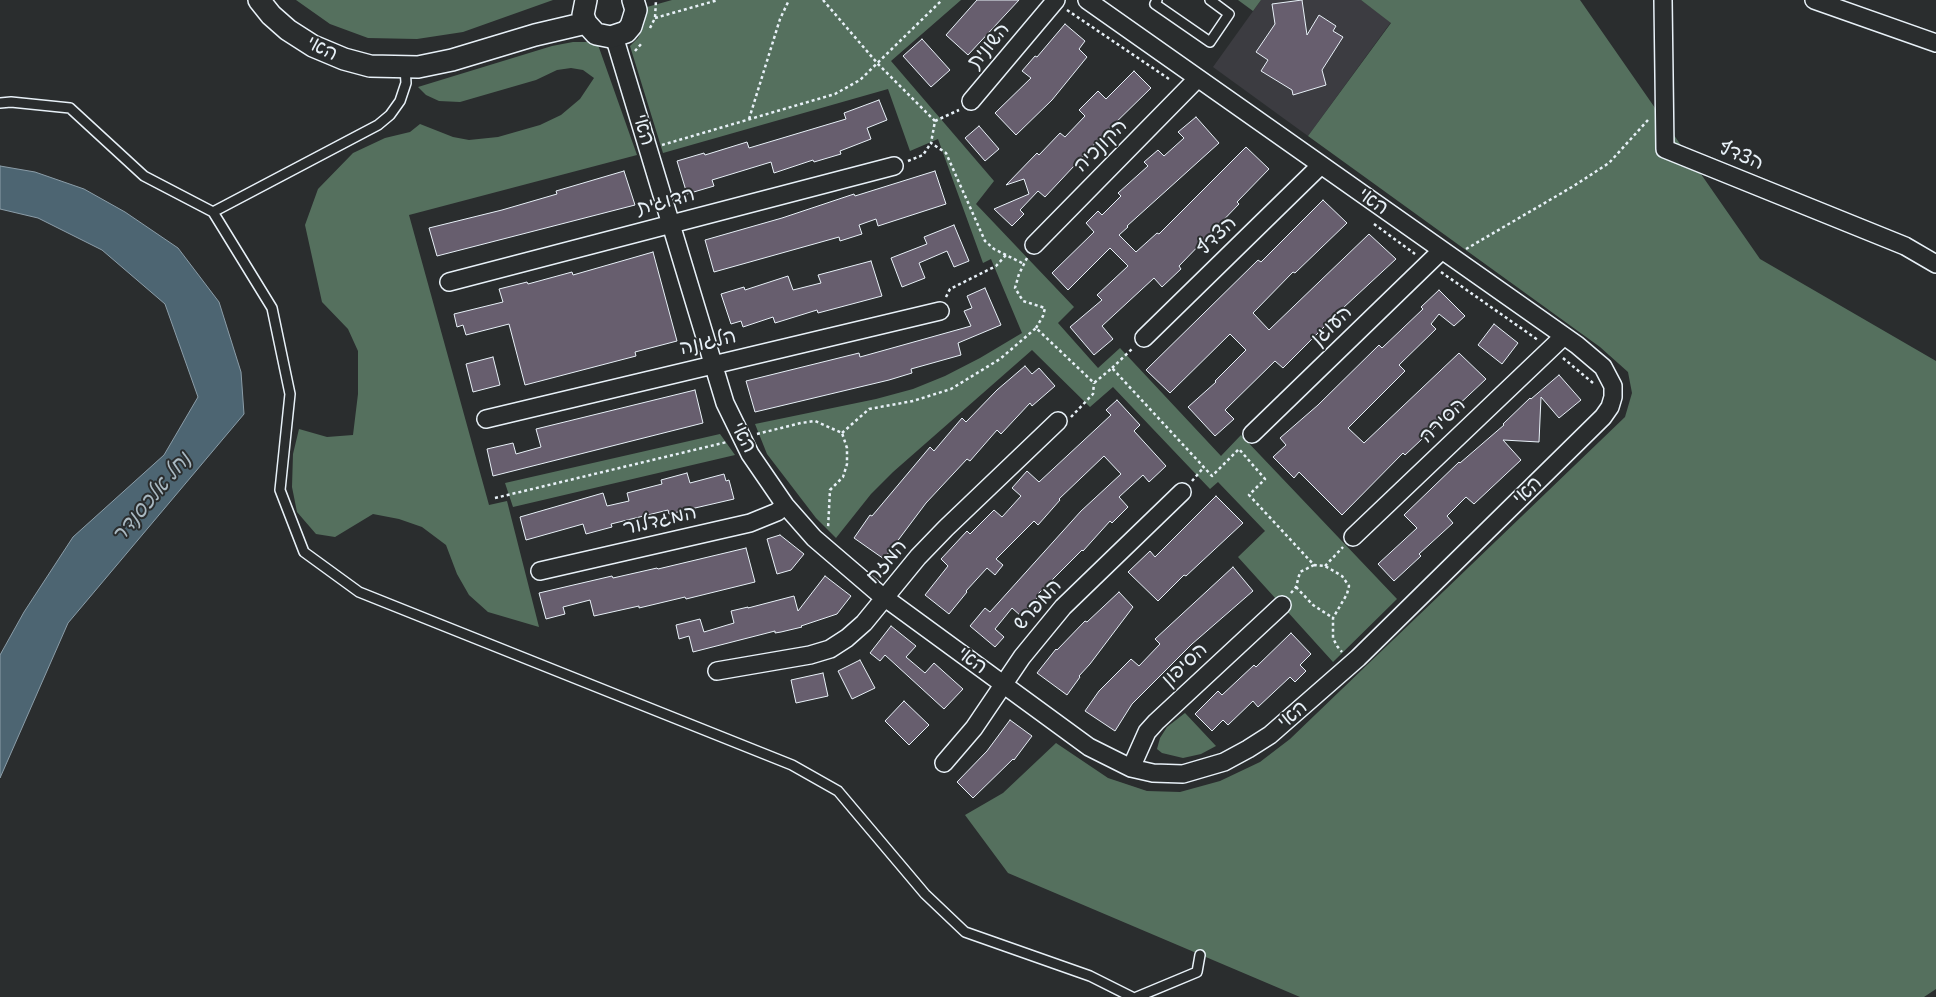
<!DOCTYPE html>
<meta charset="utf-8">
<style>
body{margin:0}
canvas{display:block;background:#2a2d2e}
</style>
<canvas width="1936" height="997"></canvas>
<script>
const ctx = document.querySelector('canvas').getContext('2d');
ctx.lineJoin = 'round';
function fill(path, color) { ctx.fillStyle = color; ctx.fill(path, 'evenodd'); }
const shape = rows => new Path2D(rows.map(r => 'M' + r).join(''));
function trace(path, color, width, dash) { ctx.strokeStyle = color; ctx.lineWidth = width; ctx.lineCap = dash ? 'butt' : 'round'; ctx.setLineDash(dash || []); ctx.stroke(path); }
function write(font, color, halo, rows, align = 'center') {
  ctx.font = font + ' Caveat,"Playpen Sans Hebrew",sans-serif'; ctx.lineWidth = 4; ctx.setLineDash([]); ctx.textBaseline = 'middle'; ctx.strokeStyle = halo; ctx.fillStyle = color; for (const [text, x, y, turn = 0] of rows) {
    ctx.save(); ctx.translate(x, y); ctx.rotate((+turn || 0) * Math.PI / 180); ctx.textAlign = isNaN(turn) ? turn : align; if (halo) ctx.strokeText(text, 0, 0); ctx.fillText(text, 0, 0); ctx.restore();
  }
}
fill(shape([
 [1261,0,1361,0,1391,22,1308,136,1213,67]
]), '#3c3c41');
fill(shape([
 [296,0,553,0,463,32,417,39,368,38,330,24],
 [672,0,961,0,891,61,994,181,976,204,1074,307,1058,323,1098,368,1120,348,1221,456,1241,435,1397,599,1333,662,1238,557,1265,531,1218,482,1210,489,1113,387,1090,407,1032,350,893,472,871,494,836,538,816,518,767,454,755,424,876,399,913,389,945,376,980,358,1022,333,991,259,983,263,938,139,910,151,888,89,663,153,630,46,638,38,644,25,647,7],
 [1238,0,1261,0,1253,11],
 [1361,0,1580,0,1760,259,1936,361,1936,989,1924,997,1300,997,1008,873,965,815,1003,793,1056,743,1108,778,1147,791,1180,792,1220,781,1260,762,1290,739,1625,417,1632,393,1628,372,1600,347,1308,136,1391,23],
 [573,42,597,42,637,155,409,215,489,505,507,501,539,627,488,612,469,595,457,574,446,545,422,527,399,519,373,514,335,537,316,534,297,512,292,487,293,454,299,429,327,437,353,435,358,394,358,351,348,329,322,302,305,225,318,189,353,153,385,138,410,132,420,124,453,137,469,140,498,137,540,125,561,115,580,99,594,78,583,70,571,68,557,70,536,80,460,102,439,101,426,95,418,87,552,46],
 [720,434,735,455,513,507,505,483],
 [1185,713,1216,746,1201,754,1183,758,1162,753,1157,749,1160,738,1167,727]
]), '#55705e');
const water = shape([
 [0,166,35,172,84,189,125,212,178,248,219,302,241,372,244,414,68,623,0,778,0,655,24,612,73,537,164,455,198,397,165,304,102,250,38,218,0,209,0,166]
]);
fill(water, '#4d6572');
trace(water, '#8b9da8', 1);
const building = shape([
 [977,0,1019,0,968,55,946,35,977,0],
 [1302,0,1307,35,1319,15,1336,26,1333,31,1343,37,1322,70,1326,85,1293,95,1292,90,1261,71,1268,60,1256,52,1275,24,1272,4,1302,0],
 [1065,24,1085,41,1079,49,1087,57,1052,100,1016,135,995,113,1031,78,1022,71,1035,56,1037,57,1065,24],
 [922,39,950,70,931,87,903,56,922,39],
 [1134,71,1151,88,1104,134,1045,197,1038,191,1020,210,1024,214,1012,226,994,209,1029,194,1024,179,1006,185,1037,153,1039,155,1060,133,1065,137,1085,116,1079,110,1098,91,1106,99,1134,71],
 [879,100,887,120,867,128,871,139,840,151,841,154,814,162,813,160,774,173,771,162,712,180,714,186,687,194,677,161,704,153,705,155,747,142,749,148,846,119,844,113,879,100],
 [1196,117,1219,143,1127,226,1128,227,1119,235,1136,252,1157,233,1159,234,1246,147,1269,169,1237,202,1239,204,1179,266,1181,269,1162,287,1154,278,1102,326,1113,339,1094,355,1070,327,1102,300,1097,295,1128,266,1110,248,1068,290,1052,273,1094,232,1086,223,1098,211,1102,215,1121,196,1118,193,1148,166,1144,162,1158,150,1164,156,1184,138,1178,132,1196,117],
 [979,126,999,149,985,161,965,138,979,126],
 [624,171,635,205,437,256,429,228,502,210,557,194,556,191,624,171],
 [935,171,946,204,878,226,876,219,859,225,862,234,840,241,839,237,714,272,705,240,782,218,854,194,855,196,935,171],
 [1323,200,1347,223,1295,273,1293,272,1253,313,1269,330,1369,234,1396,259,1343,308,1283,368,1275,361,1225,410,1234,419,1215,436,1188,407,1216,382,1215,381,1246,350,1230,334,1170,393,1146,370,1258,260,1261,262,1323,200],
 [954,225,969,261,954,267,947,251,919,263,925,278,902,287,891,258,927,244,924,237,954,225],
 [653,252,677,341,635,352,636,356,525,385,509,324,466,335,463,325,457,327,454,314,503,302,499,289,527,282,528,284,572,272,573,275,653,252],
 [871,261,882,296,818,313,817,310,775,323,773,317,743,327,741,321,731,324,721,294,744,287,745,290,788,276,793,290,821,283,818,275,871,261],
 [985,288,1001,325,958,343,961,355,911,369,912,373,889,380,755,412,746,381,859,353,860,357,971,326,964,311,972,308,967,296,985,288],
 [1439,290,1465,316,1454,326,1439,314,1431,324,1436,329,1399,365,1405,371,1348,428,1364,443,1459,353,1486,379,1405,455,1403,453,1342,515,1299,472,1294,478,1273,457,1286,445,1280,438,1318,405,1379,345,1382,348,1423,309,1421,307,1439,290],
 [1494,324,1518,343,1502,364,1478,345,1494,324],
 [493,357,500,385,473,392,466,364,493,357],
 [1025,366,1032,374,1039,368,1055,386,1032,406,1030,403,1001,434,997,430,970,461,967,459,926,503,884,559,854,538,870,515,872,516,930,447,934,451,962,418,966,422,997,390,1025,366],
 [1559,375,1581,400,1559,418,1541,397,1539,442,1503,440,1521,460,1474,504,1466,497,1447,516,1453,523,1419,554,1421,556,1394,581,1378,564,1417,528,1404,515,1459,462,1460,463,1504,425,1503,424,1530,398,1531,399,1559,375],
 [695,390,703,423,493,476,487,449,513,443,516,454,541,447,536,429,695,390],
 [1117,400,1140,425,1134,431,1166,466,1149,482,1143,475,1119,497,1128,507,1112,523,1110,521,1083,551,1082,550,1037,595,1039,596,1021,616,1012,608,995,629,1004,637,995,647,970,626,985,608,990,612,1081,511,1121,474,1104,456,1059,499,1060,500,1038,525,1034,521,996,559,1003,565,995,575,987,568,966,591,967,592,949,614,925,595,948,566,941,559,967,531,970,534,994,510,1002,517,1021,496,1012,488,1027,471,1039,482,1111,415,1106,410,1117,400],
 [687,473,690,483,724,474,726,481,729,480,734,499,669,514,668,510,611,524,612,527,586,534,583,524,526,540,520,517,603,493,607,506,629,501,627,493,662,484,661,480,687,473],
 [1216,496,1243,523,1186,576,1184,575,1158,601,1128,572,1150,551,1155,557,1216,496],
 [780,535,804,554,791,570,777,574,767,539,780,535],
 [746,548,755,582,686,599,685,597,639,608,639,606,594,616,590,600,563,607,565,614,546,619,539,593,612,576,613,578,657,568,658,569,746,548],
 [1233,567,1253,591,1192,644,1132,704,1115,731,1085,711,1099,691,1131,659,1139,666,1160,644,1155,639,1233,567],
 [825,576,851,596,837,614,801,626,802,627,781,632,775,633,775,631,693,652,689,636,679,639,676,625,700,619,704,632,734,623,731,611,748,607,748,608,794,596,798,611,825,576],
 [1119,592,1133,607,1090,664,1079,676,1080,677,1067,695,1037,673,1056,649,1057,650,1085,621,1087,622,1119,592],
 [891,626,916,646,906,657,925,673,934,663,963,689,944,709,885,655,880,661,870,653,891,626],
 [1291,633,1311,654,1300,665,1306,671,1295,682,1290,677,1258,707,1253,701,1228,725,1223,720,1212,731,1195,714,1218,691,1222,695,1254,665,1256,667,1291,633],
 [860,660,875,688,852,699,838,671,860,660],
 [823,673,828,696,796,703,791,680,823,673],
 [904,701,929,725,909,745,885,721,904,701],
 [1010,720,1032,736,1014,760,1013,759,973,798,957,782,987,751,1010,720]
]);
fill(building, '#675e6e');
trace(building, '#e8f1f8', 1);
const service = shape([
 [1157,0,1155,4,1210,42,1229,14,1210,0],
 [0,103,11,102,70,108,144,176,213,212,378,125,390,115,400,101,406,83,405,67],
 [213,212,272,308,290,394,280,490,304,552,359,592,792,765,838,791,925,894,965,932,1090,976,1132,997],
 [1137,997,1197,972,1200,955]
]);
const minor = shape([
 [1663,0,1665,149,1905,246,1936,264],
 [1814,0,1936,43],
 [614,36,725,403,750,454,785,505,814,538,877,592,1089,747,1131,768,1153,773,1183,774,1224,762,1248,749,1270,735,1358,658,1603,417,1610,407,1613,397,1613,386,1603,367,1577,345,1087,0],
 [971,101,1056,0],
 [1034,245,1198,78],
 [449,282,894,166],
 [1144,338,1321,165],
 [486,419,940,311],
 [1252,434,1442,250],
 [1353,537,1564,336],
 [540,571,750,523,777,512,785,505],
 [717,671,810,655,830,649,847,638,864,623,918,557,946,528,1058,421],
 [944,763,974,728,1022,657,1063,607,1182,492],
 [1131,768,1147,732,1156,722,1282,605]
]);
const tertiary = shape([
 [259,0,271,15,288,30,313,46,344,59,370,66,418,67,452,60,535,35,586,23],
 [586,0,583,15,586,23,596,34,611,37,626,32,631,26,636,10,633,0]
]);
trace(service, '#e8f1f8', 12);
trace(minor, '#e8f1f8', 20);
trace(tertiary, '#e8f1f8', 24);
trace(shape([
 [823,0,878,64,935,121,931,143,946,153,985,241,994,249,1024,264],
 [1067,10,1169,79],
 [655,18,718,0],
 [650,28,655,18,656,0],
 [635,51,642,43],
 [749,119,780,19,789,0],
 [935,121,959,110],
 [662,145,835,94,860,80,942,0],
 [908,161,923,155,931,143],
 [1374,224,1415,254],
 [1466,249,1572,187,1609,163,1648,120],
 [1027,258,1019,274,1015,288,1023,301,1045,308,1043,316,1036,328],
 [1441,272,1538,340],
 [946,297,950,289,996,266,1006,255],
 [1563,358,1593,383],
 [1112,368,1133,348],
 [1071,417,1093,394,1094,383],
 [842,433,869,409,913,401,951,389,1000,359,1036,328,1094,383,1112,368,1212,476,1239,449,1265,479,1249,495,1314,565,1325,566,1332,570,1342,576,1349,586,1347,594,1333,618,1333,638,1337,646,1342,652],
 [757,434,801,423,815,421,842,433,847,448,847,464,843,477,830,490,828,529],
 [1192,481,1204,467],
 [495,498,727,442],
 [1325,566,1343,547],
 [1296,587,1313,605,1333,618],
 [1291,593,1296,587,1300,572,1314,565]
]), '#e8f1f8', 2.5, [3, 3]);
trace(service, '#2a2d2e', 9);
trace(minor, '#2a2d2e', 17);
trace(tertiary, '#2a2d2e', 21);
write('20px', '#e8f1f8', '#2a2d2e', [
 ["השונית",989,46,-50],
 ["האי",322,49,26],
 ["האי",643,130,73],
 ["הקונכיה",1101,146,-45],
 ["הצדף",1741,156,22],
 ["הדוגית",666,202,-15],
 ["האי",1373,202,35],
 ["הצדף",1217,236,-44],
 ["העוגן",1332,326,-44],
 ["הלגונה",708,343,-13],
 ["הסירה",1443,421,-44],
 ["האי",743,438,62],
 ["האי",1528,491,-44],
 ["המגדלור",660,521,-13],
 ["המזח",887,562,-50],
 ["המפרש",1038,605,-48],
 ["האי",972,661,36],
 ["הסיפון",1185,665,-43],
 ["האי",1293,715,-41]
]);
write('italic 21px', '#aab9c2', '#2a2d2e', [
 ["נחל אלכסנדר",152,498,-50]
]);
</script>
